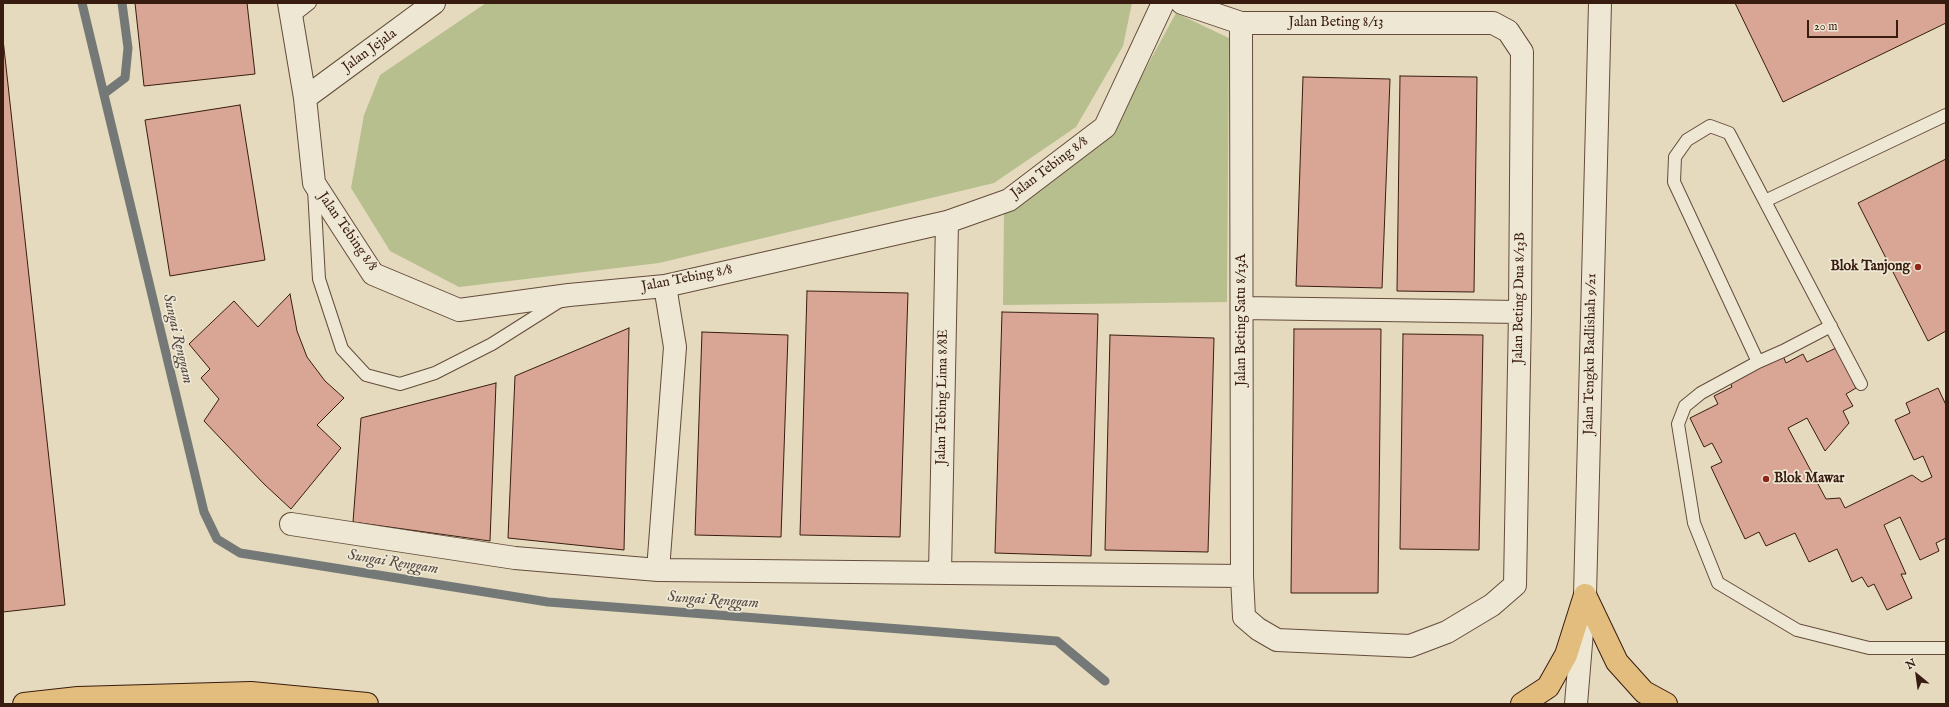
<!DOCTYPE html>
<style>
body{margin:0}
#map{position:relative;width:1949px;height:707px;overflow:hidden;background:#e5dabd;font-family:"IM FELL English",serif}
canvas{display:block}
.frame{position:absolute;inset:0;border:4px solid #391c10;pointer-events:none}
.north{position:absolute;left:1897px;top:655px;width:40px;height:40px;-webkit-text-stroke:3px #eee7d4;paint-order:stroke;rotate:331deg;font-size:11px;font-weight:700;line-height:16px;text-align:center;color:#391c10}
.north::after{content:'';display:block;margin:auto;width:14px;height:18px;background:#391c10;clip-path:polygon(50% 0,100% 100%,50% 72%,0 100%)}
.scale{position:absolute;left:1807px;top:20px;width:91px;height:18px;box-sizing:border-box;border:2px solid #391c10;border-top:0;padding-left:5px;font-size:12px;line-height:14px;white-space:nowrap;color:#391c10;-webkit-text-stroke:3px #eee7d4;paint-order:stroke}
</style>
<div id="map">
<canvas width="1949" height="707"></canvas>
<div class="frame"></div>
<div class="north">N</div>
<div class="scale">20 m</div>
</div>
<script>
const ctx = document.querySelector('canvas').getContext('2d');
ctx.lineJoin = 'round';
function fill(path, color) { ctx.fillStyle = color; ctx.fill(path, 'evenodd'); }
const shape = rows => new Path2D(rows.map(r => 'M' + r).join(''));
function trace(path, color, width, dash) { ctx.strokeStyle = color; ctx.lineWidth = width; ctx.lineCap = dash ? 'butt' : 'round'; ctx.setLineDash(dash || []); ctx.stroke(path); }
function write(font, color, halo, rows, align = 'center') {
  ctx.font = font + ' "IM FELL English",serif'; ctx.lineWidth = 3.5; ctx.setLineDash([]); ctx.textBaseline = 'middle'; ctx.strokeStyle = halo; ctx.fillStyle = color; for (const [text, x, y, turn = 0] of rows) {
    ctx.save(); ctx.translate(x, y); ctx.rotate((+turn || 0) * Math.PI / 180); ctx.textAlign = isNaN(turn) ? turn : align; if (halo) ctx.strokeText(text, 0, 0); ctx.fillText(text, 0, 0); ctx.restore();
  }
}
fill(shape([
 [486,3,1132,3,1123,46,1076,127,994,183,659,263,459,287,390,251,351,188,364,115,380,75],
 [1176,13,1229,38,1227,302,1003,305,1004,211,1111,132]
]), '#b7bf8f');
trace(shape([
 [82,3,204,512,217,539,240,553,548,602,1057,641,1105,681],
 [105,93,125,78,128,48,122,3]
]), '#747977', 9);
const building = shape([
 [135,3,247,3,255,74,144,86,135,3],
 [1735,3,1946,3,1946,23,1783,102,1735,3],
 [3,39,65,605,3,612,3,39],
 [1400,76,1477,77,1474,292,1397,291,1400,76],
 [1303,77,1390,79,1382,288,1296,286,1303,77],
 [240,105,265,260,170,276,145,120,240,105],
 [1946,159,1946,331,1928,341,1858,203,1946,159],
 [807,291,908,293,900,537,800,535,807,291],
 [290,294,297,331,307,357,325,381,344,398,317,425,341,448,291,509,264,484,204,421,219,399,201,378,210,369,189,344,234,301,258,327,290,294],
 [1002,312,1098,314,1091,556,995,553,1002,312],
 [629,328,624,550,508,538,515,376,629,328],
 [1294,329,1381,329,1378,593,1291,593,1294,329],
 [702,332,788,335,781,537,695,535,702,332],
 [1403,334,1483,335,1479,550,1400,549,1403,334],
 [1110,335,1214,338,1208,552,1105,550,1110,335],
 [1836,348,1856,388,1846,394,1853,406,1843,411,1849,423,1825,451,1807,418,1788,428,1826,499,1840,498,1845,508,1912,475,1922,482,1932,477,1923,456,1914,460,1895,420,1910,413,1906,403,1938,388,1946,405,1946,538,1936,543,1939,551,1920,560,1900,517,1884,525,1906,574,1901,574,1912,598,1887,610,1874,584,1868,587,1862,577,1852,582,1837,549,1809,562,1795,533,1766,546,1759,532,1745,539,1711,467,1722,462,1712,443,1704,447,1690,418,1718,404,1714,396,1732,387,1730,382,1783,356,1786,363,1803,354,1807,362,1836,348],
 [496,383,490,541,353,522,361,418,496,383]
]);
fill(building, '#d9a695');
trace(building, '#391c10', 1);
const service = shape([
 [291,18,310,3],
 [314,189,319,279,342,349,366,375,400,384,435,373,492,344,560,301],
 [1765,201,1946,115],
 [1831,326,1783,351,1758,362,1701,393,1685,406,1678,424,1694,523,1718,583,1797,630,1869,648,1946,648],
 [1758,362,1674,182,1675,157,1687,140,1710,126,1729,133,1861,384]
]);
const minor = shape([
 [289,3,305,98,314,183,373,274,459,310,569,295,665,286,947,222,1009,200,1105,127,1163,3],
 [1182,3,1241,23,1493,23,1508,31,1522,52,1520,312,1515,585,1492,605,1447,632,1410,646,1277,640,1258,629,1244,617,1242,576,1241,23],
 [305,98,434,3],
 [1242,308,1520,312],
 [291,524,515,558,658,570,1242,576],
 [658,570,675,347,665,286],
 [940,573,947,222]
]);
const tertiary = shape([
 [1576,704,1585,595,1600,3]
]);
const primary = shape([
 [1585,595,1617,662,1644,692,1666,704],
 [24,704,78,698,251,693,367,704],
 [1522,704,1548,687,1566,655,1585,595]
]);
trace(service, '#644c3b', 14);
trace(minor, '#644c3b', 24);
trace(tertiary, '#644c3b', 24);
trace(primary, '#391c10', 24);
trace(service, '#eee7d4', 12);
trace(minor, '#eee7d4', 22);
trace(tertiary, '#eee7d4', 22);
trace(primary, '#e2bd7e', 22);
for (const [x, y, r, color] of [
 [1918,267,4,"#8f2418"],
 [1766,479,4,"#8f2418"]
]) { const dot = new Path2D(); dot.arc(x, y, r, 0, 2 * Math.PI); ctx.fillStyle = color; ctx.fill(dot); trace(dot, '#eee7d4', 1.5); }
write('14px', '#391c10', '#eee7d4', [
 ["Jalan Beting 8/13",1336,23],
 ["Jalan Jejala",370,51,-36],
 ["Jalan Tebing 8/8",1050,168,-37],
 ["Jalan Tebing 8/8",347,232,55],
 ["Jalan Tebing 8/8",687,279,-11],
 ["Jalan Beting Dua 8/13B",1520,298,-89],
 ["Jalan Beting Satu 8/13A",1242,320,-90],
 ["Jalan Tengku Badlishah 9/21",1591,354,-89],
 ["Jalan Tebing Lima 8/8E",943,397,-89]
]);
write('bold 14px', '#391c10', '#eee7d4', [
 ["Blok Tanjong",1910,267],
 ["Blok Mawar",1774,479,"left"]
], 'right');
write('italic 15px', '#574a44', '#eee7d4', [
 ["Sungai Renggam",177,339,77],
 ["Sungai Renggam",393,563,9],
 ["Sungai Renggam",713,601,4]
]);
</script>
